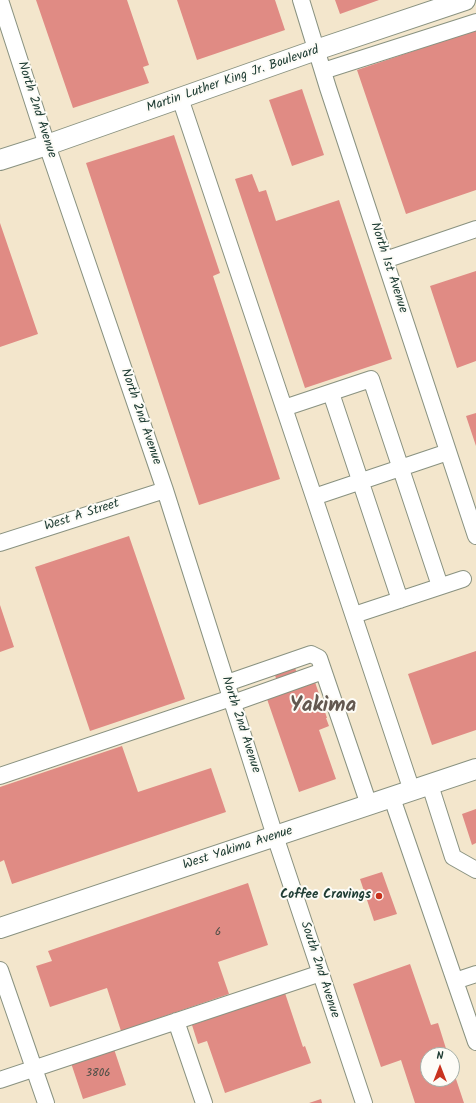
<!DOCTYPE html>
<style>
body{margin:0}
#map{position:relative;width:476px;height:1103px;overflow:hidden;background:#f3e6cc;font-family:Kalam,sans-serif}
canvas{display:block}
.north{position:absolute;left:420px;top:1047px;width:40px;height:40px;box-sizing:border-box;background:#fdfcf7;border:1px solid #a4b0a9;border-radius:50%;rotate:0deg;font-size:11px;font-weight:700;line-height:16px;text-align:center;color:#1f3d34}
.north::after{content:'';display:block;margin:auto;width:14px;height:18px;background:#c8321e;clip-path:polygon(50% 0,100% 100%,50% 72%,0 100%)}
</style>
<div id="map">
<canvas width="476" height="1103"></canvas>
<div class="north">N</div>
</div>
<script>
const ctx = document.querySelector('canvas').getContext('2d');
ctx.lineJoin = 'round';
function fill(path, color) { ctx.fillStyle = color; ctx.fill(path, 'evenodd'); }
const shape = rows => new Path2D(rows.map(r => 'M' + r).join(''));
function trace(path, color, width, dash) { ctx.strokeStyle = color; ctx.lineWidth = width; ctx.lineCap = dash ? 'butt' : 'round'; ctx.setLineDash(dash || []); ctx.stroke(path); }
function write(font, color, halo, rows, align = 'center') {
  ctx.font = font + ' Kalam,sans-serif'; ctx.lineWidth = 4; ctx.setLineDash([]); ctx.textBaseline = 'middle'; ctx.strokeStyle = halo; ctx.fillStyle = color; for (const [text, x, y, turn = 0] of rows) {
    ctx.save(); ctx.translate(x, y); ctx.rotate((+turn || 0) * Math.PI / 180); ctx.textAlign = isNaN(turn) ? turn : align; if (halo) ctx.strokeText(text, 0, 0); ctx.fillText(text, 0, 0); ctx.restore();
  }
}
fill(shape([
 [36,0,127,0,149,65,143,67,149,83,73,108],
 [177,0,275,0,285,30,197,60],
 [335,0,379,0,340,14],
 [476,30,476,190,406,214,357,70],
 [302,89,324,155,292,166,269,100],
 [174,135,220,273,213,276,280,479,199,505,86,163],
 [252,174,259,192,266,190,276,221,339,200,392,359,305,388,235,179],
 [0,223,38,334,0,347],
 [476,271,476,361,457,368,430,286],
 [476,413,476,446,466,416],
 [129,536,185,699,90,731,35,567],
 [0,605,14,647,0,652],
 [476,651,476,730,432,745,408,674],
 [294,665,302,687,315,682,327,718,326,718,329,726,319,730,336,779,299,792,267,699,281,694,274,672],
 [122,746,138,792,211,768,226,812,12,884,4,860,0,862,0,787],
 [476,809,476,843,472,845,462,814],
 [382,872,397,914,374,921,360,879],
 [248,883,268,945,218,962,229,994,121,1031,107,988,50,1007,36,966,52,961,48,951],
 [410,964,431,1025,438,1023,448,1055,428,1055,428,1079,452,1079,452,1067,464,1103,415,1103,401,1060,381,1067,353,984],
 [285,993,303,1047,305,1046,311,1063,225,1093,207,1041,198,1044,192,1025],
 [114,1049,126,1085,83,1099,71,1063],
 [321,1099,322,1103,309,1103]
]), '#e08b84');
const minor = shape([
 [0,0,47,145,165,490,275,836,364,1103],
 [301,0,328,88,476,536],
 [323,71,476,22],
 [180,98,314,497],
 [385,260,476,229],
 [331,393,400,600],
 [284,408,371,379,440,586],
 [0,543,165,490],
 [354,615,463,579],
 [227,683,311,654,319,658,369,805],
 [233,703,323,671],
 [0,776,231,698],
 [430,785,453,857,476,870],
 [412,791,314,497,448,452],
 [392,798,476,1042],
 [0,970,46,1103],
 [455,981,476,974],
 [176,1021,204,1103],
 [0,1080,321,973]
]);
const major = shape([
 [0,160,47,145,316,50,465,0],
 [0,928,476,769]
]);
trace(minor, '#899280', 18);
trace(major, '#899280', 22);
trace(minor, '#fff', 16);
trace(major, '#fff', 20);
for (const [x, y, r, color] of [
 [379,896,4,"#c8321e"]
]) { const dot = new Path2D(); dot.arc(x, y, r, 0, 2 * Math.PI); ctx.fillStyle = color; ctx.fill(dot); trace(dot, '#fdfcf7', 1.5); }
write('11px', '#4f5048', null, [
 ["6",218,933],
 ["3806",98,1074]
]);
write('13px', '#1f3d34', '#fdfcf7', [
 ["Martin Luther King Jr. Boulevard",233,80,-19],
 ["North 2nd Avenue",36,110,72],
 ["North 1st Avenue",388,268,72],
 ["North 2nd Avenue",140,417,71],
 ["West A Street",82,516,-18],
 ["North 2nd Avenue",240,725,72],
 ["West Yakima Avenue",238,849,-18],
 ["South 2nd Avenue",319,970,72]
]);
write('bold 13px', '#1f3d34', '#fdfcf7', [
 ["Coffee Cravings",371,896]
], 'right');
write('bold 21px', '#635850', '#fdfcf7', [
 ["Yakima",323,707]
]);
</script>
